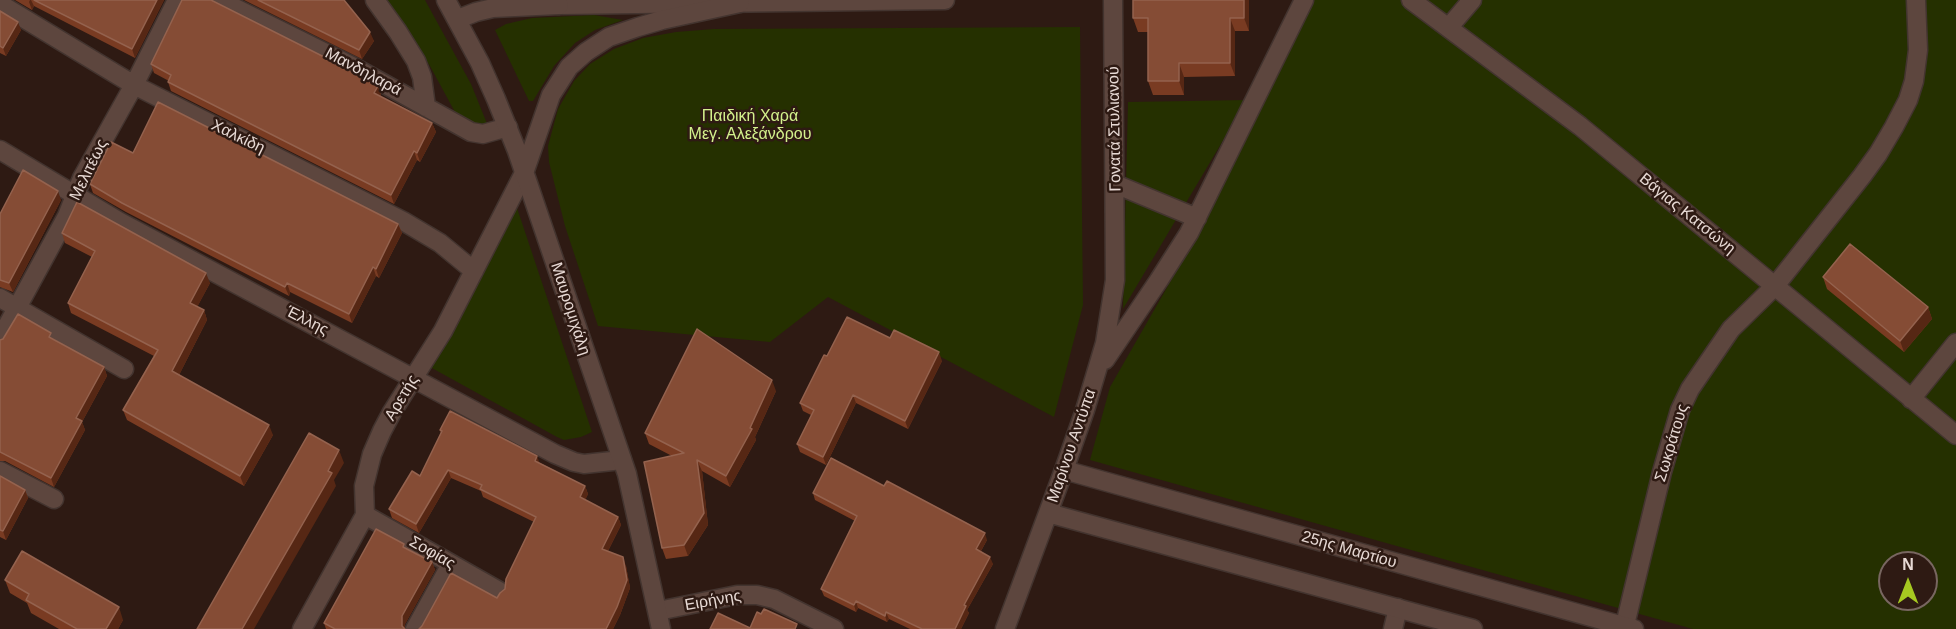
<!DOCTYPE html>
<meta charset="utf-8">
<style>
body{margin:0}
#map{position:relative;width:1956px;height:629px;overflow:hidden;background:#2e1a13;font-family:Helvetica,sans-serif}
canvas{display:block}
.north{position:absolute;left:1878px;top:551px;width:60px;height:60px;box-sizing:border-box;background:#2e1a13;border:2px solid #786660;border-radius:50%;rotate:0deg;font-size:16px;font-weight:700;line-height:24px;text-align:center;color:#e7d9d4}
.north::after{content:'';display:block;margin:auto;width:21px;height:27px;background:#a6c821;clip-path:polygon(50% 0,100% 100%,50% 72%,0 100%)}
</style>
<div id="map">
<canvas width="1956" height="629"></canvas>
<div class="north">N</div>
</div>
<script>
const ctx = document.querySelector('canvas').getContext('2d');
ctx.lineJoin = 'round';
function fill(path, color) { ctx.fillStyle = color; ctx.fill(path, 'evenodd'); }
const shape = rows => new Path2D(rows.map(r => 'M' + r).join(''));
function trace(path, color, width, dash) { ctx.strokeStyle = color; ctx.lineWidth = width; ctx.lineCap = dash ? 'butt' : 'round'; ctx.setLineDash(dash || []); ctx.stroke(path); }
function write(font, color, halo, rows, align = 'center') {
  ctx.font = font + ' Helvetica,sans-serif'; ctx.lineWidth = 5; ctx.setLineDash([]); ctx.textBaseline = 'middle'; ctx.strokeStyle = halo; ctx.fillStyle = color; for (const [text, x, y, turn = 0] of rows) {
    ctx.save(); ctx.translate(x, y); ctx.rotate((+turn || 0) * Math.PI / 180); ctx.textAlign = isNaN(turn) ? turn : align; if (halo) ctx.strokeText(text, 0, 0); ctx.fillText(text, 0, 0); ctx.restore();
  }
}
fill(shape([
 [386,0,425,0,471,84,488,126,472,124,456,114,430,66],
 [1313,0,1956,0,1956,629,1693,629,1090,460,1110,387,1204,223],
 [1890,563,1926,563,1926,599,1890,599],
 [594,15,623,20,595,30,575,43,554,66,533,101,529,101,495,30,506,24,532,18],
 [1080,27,1083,305,1054,417,828,297,770,342,598,326,565,226,549,162,548,146,558,109,574,81,590,64,614,49,643,38,676,32,714,29],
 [1247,100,1123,309,1128,102],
 [517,208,592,432,581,437,564,440,557,437,430,367,514,209]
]), '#253000');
const street = shape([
 [219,0,352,66,471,132,483,134,508,127],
 [375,0,398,32,416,61,422,77,426,107],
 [550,0,559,5,945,0],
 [1411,0,1580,126,1956,435],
 [0,4,134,85,403,221,440,243,474,271],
 [1449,27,1472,0],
 [0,150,120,222,555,454,574,462,584,464,622,460],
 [1115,184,1197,218],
 [0,298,124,369],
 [0,339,67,216,82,178,134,85,177,0],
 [1105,360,1159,280,1189,233,1304,0],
 [1911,399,1956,343],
 [1064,470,1085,410,1105,343,1115,280,1113,0],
 [0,471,54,499],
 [365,515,499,591],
 [658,611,737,595,757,595,774,599,834,629],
 [302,629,365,515,364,486,372,454,382,431,392,412,443,331,524,173],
 [415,629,451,564],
 [1393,629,1398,608],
 [1624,629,1662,472,1680,410,1690,389,1731,329,1775,286,1862,176,1878,154,1894,127,1908,100,1914,81,1918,50,1916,0]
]);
const secondary = shape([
 [446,0,480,63,496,99,517,151,548,242,627,474,661,629],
 [458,19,476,12,493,8,559,5],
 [524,173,551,95,569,67,586,52,609,37,638,27,662,20,740,3],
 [1048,513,1473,629],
 [1005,629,1064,470,1634,629]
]);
trace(street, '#43342f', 21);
trace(secondary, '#43342f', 21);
trace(street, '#5d463e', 18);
trace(secondary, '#5d463e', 18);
fill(shape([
 [15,0,164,0,135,58,34,6,32,10],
 [244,0,344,0,374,41,362,59],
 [1133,0,1249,0,1249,31,1235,31,1235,76,1184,77,1184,95,1153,95,1148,81,1148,32,1138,32,1133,18],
 [0,11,21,30,6,56,0,53],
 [151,64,378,86,381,95,380,96,432,123,436,132,420,162,417,160,394,204,171,91,168,82,169,81,154,73],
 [133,153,398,224,402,233,379,278,376,276,352,323,290,292,289,296,126,212,93,193,90,184],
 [61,200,13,292,0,287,0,214],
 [62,233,210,283,197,307,204,310,207,320,179,375,273,435,244,486,127,420,123,410,154,356,71,313,68,303,92,257,65,243],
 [1823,277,1928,307,1932,319,1904,352,1827,289],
 [890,338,942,361,908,429,856,403,826,465,800,452,797,444,811,415,803,411,800,403,827,356],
 [0,340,53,340,104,367,107,376,82,422,85,430,54,487,5,461,0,461],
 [776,391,755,437,756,440,730,487,702,471,708,525,688,556,666,559,662,548,672,456,649,444,645,433],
 [440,430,540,463,585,486,588,494,585,500,618,517,621,525,608,551,626,566,630,588,620,615,613,629,419,629,497,598,505,589,534,522,483,497,481,491,451,478,419,533,392,518,389,509,420,476,441,434],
 [0,476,25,490,28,498,6,540,0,537],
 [813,493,987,540,981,551,993,564,967,610,969,613,961,629,910,629,889,619,887,622,858,608,856,612,824,596,821,589,855,521,815,500],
 [406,549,432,562,435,570,405,624,405,629,326,629,324,623],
 [5,580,123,620,118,629,59,629,31,613,27,603,10,593]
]), '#793b22');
fill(shape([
 [30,0,31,0,34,6,32,10,29,2],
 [157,0,164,0,135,58,132,49],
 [1244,0,1249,0,1249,31,1244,18],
 [1230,18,1235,31,1235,76,1230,63],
 [18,22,21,30,6,56,3,48],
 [370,32,374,41,362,59,359,50],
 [1179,63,1184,77,1184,95,1179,81],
 [378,86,381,95,377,102,374,93],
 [432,123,436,132,420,162,417,153],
 [414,151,417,160,394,204,391,195],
 [58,191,61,200,13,292,9,283],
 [398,224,402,233,379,278,376,269],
 [373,267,376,276,352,323,349,314],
 [206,273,210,283,194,313,190,303],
 [287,283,290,292,289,296,285,287],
 [1928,307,1932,319,1904,352,1900,341],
 [204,310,207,320,176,381,172,371],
 [939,352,942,361,908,429,905,421],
 [104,367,107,376,82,422,85,430,54,487,51,478,76,418],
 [772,380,776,391,755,437,756,440,730,487,726,476],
 [853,395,856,403,826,465,823,457],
 [269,425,273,435,244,486,240,476],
 [339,450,344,463,334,480,336,486,254,629,242,629],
 [537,456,540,464,535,461],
 [697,460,702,471,708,525,688,556,684,545],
 [448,470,451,478,419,533,416,524],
 [585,486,588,494,583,505,580,497],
 [25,490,28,498,6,540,3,531],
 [618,517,621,525,605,557,602,549],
 [985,533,987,540,978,556,976,549],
 [623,557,626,566,630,588,620,615,613,629,606,629],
 [990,557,993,564,967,610,969,613,961,629,955,629,964,605],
 [432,562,435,570,405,624,405,629,402,626,402,616],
 [856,601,858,608,856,612,854,605],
 [119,607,123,620,118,629,106,629],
 [886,612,889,619,887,622,885,616]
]), '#562714');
const building = shape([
 [34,0,157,0,132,49,34,0],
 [182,0,211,0,344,67,378,86,374,93,432,123,417,153,414,151,391,195,168,82,171,75,151,64,182,0],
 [258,0,344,0,370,32,359,50,258,0],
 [1133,0,1244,0,1244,18,1230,18,1230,63,1179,63,1179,81,1148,81,1148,18,1133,18,1133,0],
 [0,11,18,22,3,48,0,46,0,11],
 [158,102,398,224,376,269,373,267,349,314,287,283,285,287,122,203,90,184,111,142,133,153,158,102],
 [23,170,58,191,9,283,0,280,0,214,23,170],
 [77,202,206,273,190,303,204,310,172,371,269,425,240,476,123,410,158,350,68,303,95,251,62,233,77,202],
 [1850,244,1928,307,1900,341,1823,277,1850,244],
 [18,314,51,333,49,337,104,367,76,418,82,421,51,478,0,452,0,340,3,339,18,314],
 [847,317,890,338,894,330,939,352,905,421,853,395,823,457,797,444,814,410,800,403,824,355,827,356,847,317],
 [697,329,772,380,750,428,752,429,726,476,697,460,704,513,684,545,662,548,644,462,684,453,645,433,697,329],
 [450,411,537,456,535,461,585,486,580,497,618,517,602,549,623,557,627,580,617,607,606,629,419,629,422,626,451,573,497,598,500,593,505,589,506,579,536,517,480,489,482,485,448,470,416,524,389,509,412,471,420,476,442,431,440,430,450,411],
 [309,433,339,450,328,471,332,473,242,629,197,629,309,433],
 [831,458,884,486,887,481,985,533,976,549,990,557,964,605,966,606,955,629,922,629,886,612,885,616,856,601,854,605,821,589,857,516,813,493,831,458],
 [0,476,25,490,3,531,0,530,0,476],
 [376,529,404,544,403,547,432,562,402,616,402,626,405,629,335,629,324,623,376,529],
 [22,551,119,607,106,629,77,629,26,600,29,594,5,580,22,551],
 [764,609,797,624,795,629,710,629,718,613,750,628,757,612,761,614,764,609]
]);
fill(building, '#854c35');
trace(building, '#94624e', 1.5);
write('16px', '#e7d9d4', '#2e1a13', [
 ["Μανδηλαρά",363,72,28],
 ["Γονατά Στυλιανού",1115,129,-91],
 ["Χαλκίδη",238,137,26],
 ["Μελιτέως",89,170,-64],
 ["Βάγιας Κατσώνη",1687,214,39],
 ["Μαυρομιχάλη",570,309,72],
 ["Έλλης",307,321,27],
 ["Αρετής",402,398,-59],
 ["Σωκράτους",1672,443,-73],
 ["Μαρίνου Αντύπα",1072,446,-71],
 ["25ης Μαρτίου",1349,550,16],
 ["Σοφίας",432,553,30],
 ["Ειρήνης",713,601,-10]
]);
write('16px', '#d3f18c', '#2e1a13', [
 ["Παιδική Χαρά",750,117],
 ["Μεγ. Αλεξάνδρου",750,135]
]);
</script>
